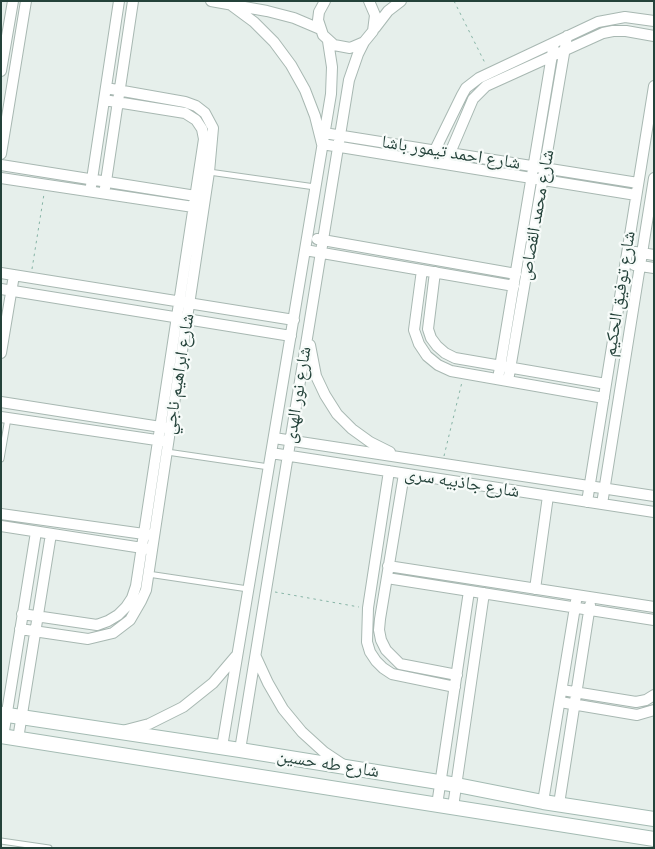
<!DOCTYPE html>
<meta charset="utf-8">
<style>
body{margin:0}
#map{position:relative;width:655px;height:849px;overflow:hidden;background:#e6efeb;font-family:"Fira Sans Condensed",sans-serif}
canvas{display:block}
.frame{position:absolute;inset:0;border:2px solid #24423a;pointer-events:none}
</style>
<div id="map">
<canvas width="655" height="849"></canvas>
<div class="frame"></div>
</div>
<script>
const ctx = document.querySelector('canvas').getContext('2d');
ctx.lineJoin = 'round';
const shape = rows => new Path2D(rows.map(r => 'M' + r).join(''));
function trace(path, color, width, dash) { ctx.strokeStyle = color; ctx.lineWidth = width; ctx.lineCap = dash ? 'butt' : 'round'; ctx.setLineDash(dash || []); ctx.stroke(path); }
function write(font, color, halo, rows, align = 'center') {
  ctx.font = font + ' "Fira Sans Condensed","Noto Naskh Arabic",sans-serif'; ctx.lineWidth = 4.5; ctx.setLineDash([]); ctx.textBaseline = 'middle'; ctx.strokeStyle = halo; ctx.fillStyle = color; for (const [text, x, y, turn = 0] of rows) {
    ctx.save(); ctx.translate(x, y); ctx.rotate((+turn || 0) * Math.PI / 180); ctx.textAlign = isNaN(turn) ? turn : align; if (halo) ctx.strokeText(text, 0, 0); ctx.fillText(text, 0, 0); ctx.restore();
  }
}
const lane = shape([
 [209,172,315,187],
 [167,452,269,467],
 [1,459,8,418],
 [148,574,248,589],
 [1,841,49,848]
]);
const street = shape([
 [211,1,267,11,294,18,320,29],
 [325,1,319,12,318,20,323,35,334,45,350,48,364,42,373,31,375,15,369,1],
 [231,5,254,22,274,42,291,65,305,90,315,116,322,144,636,195],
 [375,28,388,11,401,1],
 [1,71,13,1],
 [324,133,638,183],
 [1,154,26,1],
 [434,155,435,150,462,95,466,88,479,78,598,22,625,17,654,21],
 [449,158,450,153,473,99,486,86,603,33,613,31,626,31,654,36],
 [1,165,202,197],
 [1,178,200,208],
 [91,186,119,1],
 [105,188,133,1],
 [317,239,516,274],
 [305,250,514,286],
 [635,252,654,255],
 [634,265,654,268],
 [422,270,414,330,419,344,427,356,438,365,451,371,604,398],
 [435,272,428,329,431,338,437,346,445,353,455,358,606,384],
 [1,273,294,320],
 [1,289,291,336],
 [310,345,316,376,325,395,337,414,352,429,370,442,390,452],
 [1,353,14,275],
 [498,379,554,43],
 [508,381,567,36],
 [1,402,167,428],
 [1,417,163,441],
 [274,438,654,496],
 [271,453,654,512],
 [389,471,368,608,367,642,370,652,376,661,383,668,392,674,455,687],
 [404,474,380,619,379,630,381,640,386,650,400,664,457,675],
 [587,502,654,86],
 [602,504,654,178],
 [1,514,151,535],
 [1,526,149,549],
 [388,566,654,607],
 [387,578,654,620],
 [535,589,548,496],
 [22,614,97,625,108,621,118,615,126,607,132,598,136,586,204,139,202,129,196,120,185,113,104,100],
 [20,629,88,639,113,633,130,620,141,601,146,590,152,550,209,172,213,128,205,113,196,106,185,102,106,88],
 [256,657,268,683,283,709,302,732,324,752,342,764],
 [562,690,636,702,646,700,654,695],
 [560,702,637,715,654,710],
 [126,730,149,724,183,707,213,683,236,656],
 [3,737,36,532],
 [18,739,51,534],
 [222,747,331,94,332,67,328,41],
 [240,750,349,80,358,54,364,42],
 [543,802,576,601],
 [559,804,590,605],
 [437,805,469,591],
 [453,807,484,593]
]);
const secondary = shape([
 [1,714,240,750,457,785,543,802,654,819],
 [1,736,654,839]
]);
trace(lane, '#a8b8b2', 7);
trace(street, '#a8b8b2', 12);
trace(secondary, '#a4bbb3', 16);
trace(shape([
 [454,1,486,65],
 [32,269,44,194],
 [444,456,462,382],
 [275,592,359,607]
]), '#86b3a5', 1, [2.5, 4]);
trace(lane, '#fff', 5);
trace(street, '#fff', 10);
trace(secondary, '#fff', 14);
write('18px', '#24423a', '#f7fbf9', [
 ["شارع احمد تيمور باشا",451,153,9],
 ["شارع محمد القصاص",537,215,-80],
 ["شارع توفيق الحكيم",620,294,-81],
 ["شارع ابراهيم ناجي",179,374,-81],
 ["شارع نور الهدى",298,395,-81],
 ["شارع جاذبيه سرى",462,483,9],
 ["شارع طه حسين",328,764,9]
]);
</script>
